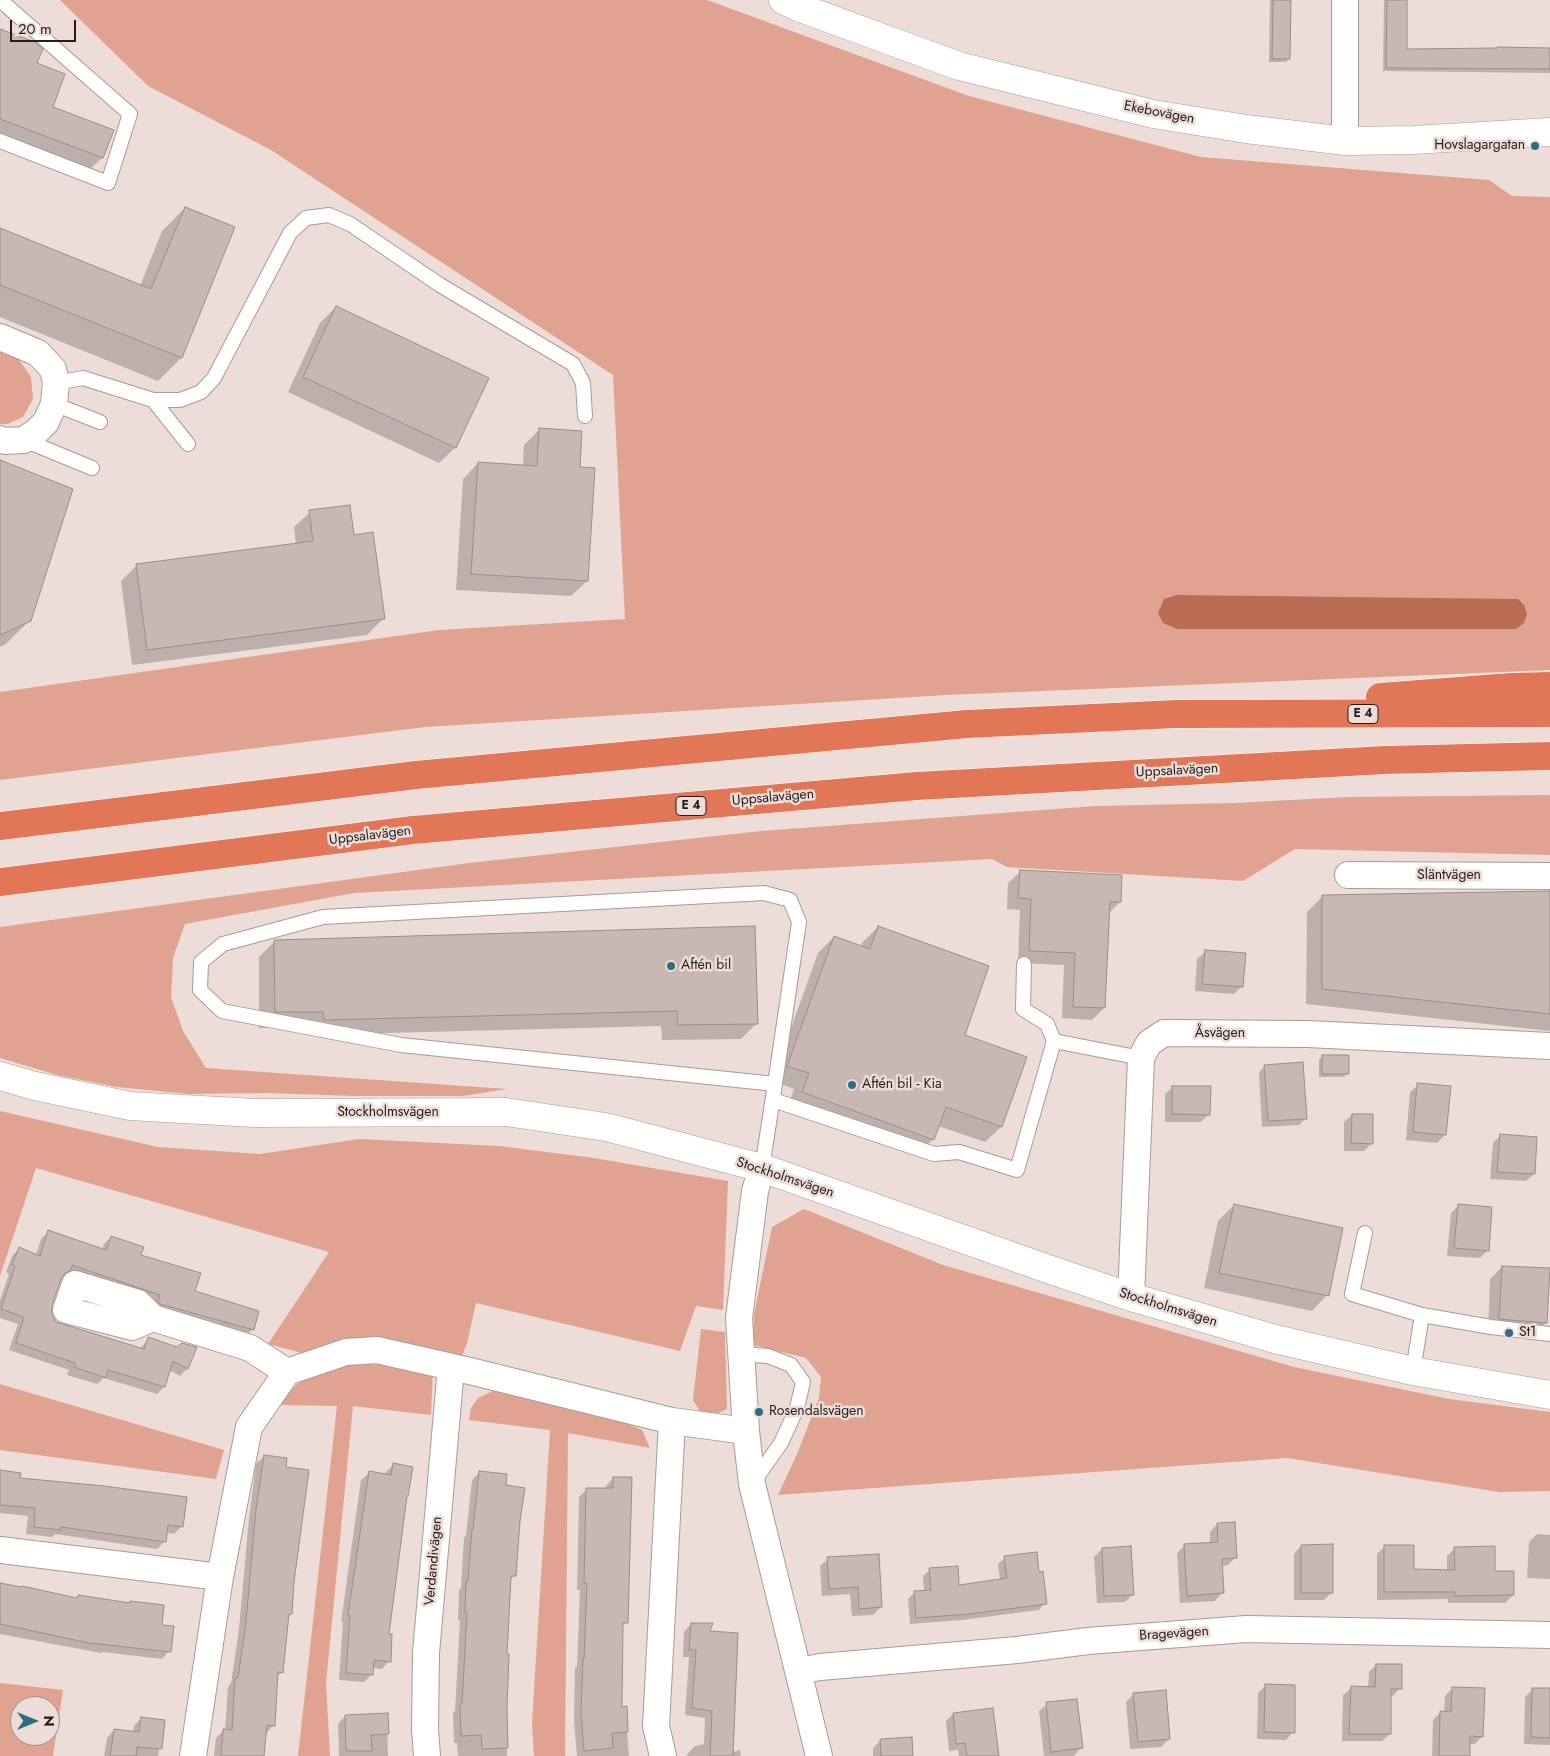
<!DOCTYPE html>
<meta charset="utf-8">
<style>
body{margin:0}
#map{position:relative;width:1550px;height:1756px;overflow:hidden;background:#eddcd7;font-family:Jost,sans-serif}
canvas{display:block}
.north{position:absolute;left:10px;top:1696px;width:50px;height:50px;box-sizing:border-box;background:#eddcd7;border:1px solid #9c908c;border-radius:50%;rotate:90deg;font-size:14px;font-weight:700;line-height:20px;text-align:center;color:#231d1c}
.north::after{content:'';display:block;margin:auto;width:18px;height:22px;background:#2b6f80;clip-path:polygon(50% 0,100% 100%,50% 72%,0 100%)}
.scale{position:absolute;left:10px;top:20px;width:66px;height:22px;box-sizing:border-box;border:2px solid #231d1c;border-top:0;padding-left:6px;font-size:15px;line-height:18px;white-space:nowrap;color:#231d1c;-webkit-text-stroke:4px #eddcd7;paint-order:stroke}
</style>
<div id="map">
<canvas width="1550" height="1756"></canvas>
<div class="north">N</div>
<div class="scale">20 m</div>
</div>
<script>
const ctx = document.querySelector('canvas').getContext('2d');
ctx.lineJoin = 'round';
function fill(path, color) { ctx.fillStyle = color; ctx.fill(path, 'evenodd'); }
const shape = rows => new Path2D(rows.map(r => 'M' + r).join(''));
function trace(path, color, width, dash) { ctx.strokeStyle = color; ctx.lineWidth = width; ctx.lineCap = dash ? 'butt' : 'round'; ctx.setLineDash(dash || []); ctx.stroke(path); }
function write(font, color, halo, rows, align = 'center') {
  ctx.font = font + ' Jost,sans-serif'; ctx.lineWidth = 5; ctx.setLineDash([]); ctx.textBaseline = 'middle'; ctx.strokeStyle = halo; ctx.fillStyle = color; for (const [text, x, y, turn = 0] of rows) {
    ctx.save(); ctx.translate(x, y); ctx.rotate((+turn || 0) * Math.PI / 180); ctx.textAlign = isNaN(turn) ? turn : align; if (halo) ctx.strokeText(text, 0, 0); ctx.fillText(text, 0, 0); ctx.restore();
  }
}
fill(shape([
 [60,0,707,0,969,96,1201,157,1489,180,1512,196,1550,197,1550,670,946,695,425,727,0,780,0,692,439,630,625,619,613,375,271,150,148,86],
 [0,350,17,357,31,377,33,399,23,417,7,424,0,424],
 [1550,795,1550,855,1295,849,1243,881,1007,867,992,859,354,893,185,924,173,958,171,997,183,1031,206,1068,507,1089,463,1096,356,1096,265,1093,189,1094,117,1087,57,1075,0,1058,0,927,469,863,761,831,1096,806,1234,803,1348,797],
 [0,1111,158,1147,260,1154,359,1139,499,1146,594,1158,728,1181,723,1310,696,1306,680,1351,476,1303,467,1343,462,1356,302,1353,268,1344,329,1252,36,1168,0,1276],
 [804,1209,943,1265,1294,1367,1449,1399,1550,1412,1550,1491,1499,1492,1287,1458,778,1495,797,1454,819,1398,821,1377,806,1358,753,1345,754,1314,772,1227],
 [701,1329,725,1332,727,1409,714,1415,701,1413,693,1400],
 [371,1364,433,1371,431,1415,353,1406,326,1683,330,1756,298,1756,337,1406,277,1405,297,1384,331,1365],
 [0,1384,224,1450,216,1479,0,1450],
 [493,1391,624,1422,642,1430,650,1448,568,1433,565,1756,534,1756,532,1723,550,1430,469,1420,471,1408,478,1398],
 [0,1683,63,1690,53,1756,0,1756],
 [20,1706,50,1706,50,1736,20,1736]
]), '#e1a391');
fill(shape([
 [1177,595,1518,599,1524,605,1527,614,1524,623,1516,629,1177,629,1163,623,1158,613,1164,599]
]), '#bb6c54');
fill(shape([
 [1270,0,1290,0,1289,59,1286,62,1269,62],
 [1384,0,1406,0,1406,50,1550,49,1550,73,1383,71],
 [0,30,36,64,51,107,112,131,102,158,86,173,0,141],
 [185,208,181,358,158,381,0,317,0,229,140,286,162,231],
 [336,307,487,378,455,448,439,463,288,392,320,323],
 [540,429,579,468,587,581,571,596,456,590,463,479,478,463,523,466,524,445],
 [0,461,29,621,6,644,0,647],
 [310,512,353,536,383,619,367,635,132,665,121,581,137,565,296,545,294,527],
 [1020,872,1120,902,1108,914,1104,1008,1092,1020,1062,1018,1064,965,1018,963,1020,910,1007,909,1008,883],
 [1550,892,1550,1031,1306,1004,1307,912,1323,896],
 [878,927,963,1036,1025,1058,1001,1127,985,1142,938,1126,933,1139,918,1155,787,1108,794,1089,772,1081,818,953,834,937,861,947,862,943],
 [275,941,757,1023,741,1039,662,1040,661,1026,308,1035,307,1028,259,1028,259,957],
 [1205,952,1242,986,1234,994,1195,991,1197,959],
 [1323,1056,1348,1073,1344,1077,1319,1077,1319,1060],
 [1265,1066,1306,1118,1299,1125,1262,1127,1259,1072],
 [1418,1085,1445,1135,1437,1143,1406,1140,1410,1092],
 [1173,1087,1209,1114,1201,1122,1165,1122,1165,1094],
 [1352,1115,1372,1143,1364,1151,1344,1151,1344,1122],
 [1500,1136,1534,1174,1526,1181,1490,1179,1493,1143],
 [1234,1205,1327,1295,1312,1311,1204,1288,1218,1221],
 [1458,1206,1488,1250,1480,1258,1447,1256,1451,1213],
 [49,1232,102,1250,104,1244,111,1237,193,1292,258,1312,252,1330,245,1337,152,1310,153,1302,66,1273,60,1278,51,1305,50,1314,55,1323,140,1349,148,1339,187,1369,180,1376,169,1370,164,1387,157,1394,104,1378,97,1384,67,1375,69,1370,9,1350,18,1324,0,1318,0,1300,9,1274,6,1272,12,1256,19,1249,36,1255,41,1239],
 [1502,1267,1546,1323,1534,1334,1488,1331,1490,1279],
 [264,1456,284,1468,293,1582,291,1614,288,1617,281,1672,276,1678,274,1725,266,1733,262,1756,214,1756,216,1738,223,1731,225,1731,228,1687,231,1683,239,1629,249,1518,256,1464],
 [393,1465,406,1497,388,1635,389,1661,382,1669,372,1668,372,1674,364,1682,339,1680,343,1622,341,1622,361,1480,369,1473,385,1475,386,1472],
 [0,1472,19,1479,182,1526,174,1534,166,1533,165,1541,157,1549,55,1534,52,1537,26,1534,28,1516,0,1513],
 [480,1472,504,1487,519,1520,515,1575,509,1581,506,1655,507,1756,458,1756,457,1743,454,1743,453,1713,455,1711,460,1620,458,1620,459,1590,461,1588,464,1538,466,1536,472,1480],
 [613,1478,626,1622,622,1627,621,1708,625,1708,629,1756,577,1756,574,1721,575,1668,577,1666,580,1590,577,1590,579,1497,587,1489,606,1489,606,1486],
 [1217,1524,1236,1557,1228,1565,1221,1566,1222,1593,1215,1601,1180,1603,1177,1553,1184,1546,1210,1544,1210,1532],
 [1537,1534,1550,1535,1550,1579,1527,1578,1529,1542],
 [1301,1546,1332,1592,1324,1600,1294,1600,1294,1554],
 [1385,1546,1413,1571,1447,1571,1447,1556,1455,1548,1494,1572,1513,1595,1505,1603,1448,1603,1448,1599,1377,1600,1377,1554],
 [1102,1549,1133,1594,1125,1602,1097,1603,1094,1557],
 [1005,1558,1038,1573,1045,1603,1039,1610,962,1620,910,1624,908,1599,914,1593,924,1592,923,1576,930,1570,958,1586,1000,1580,998,1564],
 [828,1559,881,1607,873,1615,852,1616,850,1594,822,1596,820,1566],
 [0,1585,76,1599,78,1597,128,1604,130,1602,161,1626,169,1651,162,1659,103,1652,101,1653,0,1634],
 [691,1624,709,1632,732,1752,740,1750,741,1756,688,1756,687,1754,695,1746,704,1744,705,1718,685,1715,689,1657,683,1657,684,1632],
 [1376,1665,1400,1688,1393,1696,1390,1696,1390,1734,1382,1741,1342,1741,1343,1695,1351,1688,1368,1688,1369,1672],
 [1265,1686,1293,1732,1286,1740,1257,1739,1258,1693],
 [1453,1688,1482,1736,1475,1744,1469,1744,1469,1756,1432,1756,1433,1720,1440,1713,1444,1713,1445,1696],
 [1533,1689,1550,1690,1550,1745,1524,1744,1525,1697],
 [1134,1694,1169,1739,1161,1747,1130,1749,1126,1702],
 [1047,1704,1081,1748,1074,1756,1044,1756,1039,1711],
 [953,1714,998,1756,959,1756,958,1750,949,1751,946,1721],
 [387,1715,388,1756,339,1756,338,1724,345,1716],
 [141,1718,164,1721,158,1756,104,1756,107,1738,114,1730,133,1733,134,1726],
 [881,1740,912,1756,873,1756,873,1748]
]), '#0003');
const building = shape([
 [1273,0,1291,0,1290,59,1272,59,1273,0],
 [1387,0,1407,0,1407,49,1497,48,1497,47,1550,48,1550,69,1386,68,1387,0],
 [0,29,35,42,43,49,37,63,65,74,53,107,114,130,103,158,0,119,0,29],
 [185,207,235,227,182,358,0,285,0,228,151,289,185,207],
 [336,306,489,378,456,448,303,377,336,306],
 [539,428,582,431,580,467,595,468,588,581,471,574,478,462,537,466,539,428],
 [0,460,73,489,31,621,0,635,0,460],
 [350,505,354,535,373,532,385,619,147,650,136,564,313,541,309,510,350,505],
 [1020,870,1122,875,1121,902,1110,902,1105,1008,1073,1007,1075,953,1029,951,1031,899,1018,898,1020,870],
 [1550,891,1550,1014,1322,989,1322,895,1550,891],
 [755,926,758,1024,678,1025,677,1011,324,1020,323,1012,275,1012,274,940,755,926],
 [878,926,989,966,965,1035,1027,1057,1002,1127,946,1107,934,1140,802,1092,809,1073,787,1066,834,936,870,949,878,926],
 [1205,950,1246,953,1243,987,1202,984,1205,950],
 [1322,1055,1349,1055,1349,1074,1322,1074,1322,1055],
 [1303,1062,1307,1119,1268,1121,1264,1065,1303,1062],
 [1417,1083,1451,1086,1446,1135,1413,1132,1417,1083],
 [1172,1086,1211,1086,1210,1115,1172,1114,1172,1086],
 [1352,1114,1373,1114,1373,1144,1351,1143,1352,1114],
 [1500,1134,1537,1137,1535,1174,1497,1172,1500,1134],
 [1234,1204,1343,1228,1329,1296,1219,1273,1234,1204],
 [1458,1204,1492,1207,1489,1251,1454,1248,1458,1204],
 [48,1230,106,1250,111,1236,144,1247,141,1255,201,1273,195,1291,259,1311,254,1330,160,1304,158,1301,160,1295,72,1265,71,1270,65,1273,61,1279,52,1305,52,1314,56,1322,144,1349,148,1337,177,1347,182,1343,197,1347,188,1369,173,1361,165,1387,108,1370,106,1378,74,1367,75,1363,16,1343,24,1317,1,1309,15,1266,12,1265,19,1247,40,1256,48,1230],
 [1502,1266,1550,1268,1547,1323,1499,1319,1502,1266],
 [264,1455,287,1458,286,1467,309,1470,294,1582,292,1614,289,1614,283,1673,278,1672,275,1726,267,1725,264,1756,221,1756,223,1729,232,1730,235,1678,238,1678,246,1621,256,1509,264,1455],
 [393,1463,413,1467,408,1496,407,1496,389,1634,392,1634,391,1662,374,1660,373,1675,346,1673,350,1615,348,1615,369,1471,391,1475,393,1463],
 [0,1470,21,1473,20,1478,104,1486,187,1497,183,1527,168,1525,166,1542,61,1527,61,1530,34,1527,35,1508,0,1505,0,1470],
 [479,1471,507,1474,506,1485,525,1488,520,1521,516,1576,511,1576,507,1654,509,1654,507,1708,508,1748,482,1749,481,1735,461,1736,460,1704,462,1704,467,1613,465,1613,466,1581,468,1581,472,1529,473,1529,479,1471],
 [613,1477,632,1477,628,1623,623,1623,622,1707,627,1706,628,1732,612,1733,613,1748,584,1751,581,1713,583,1659,584,1659,587,1583,584,1583,586,1488,613,1488,613,1477],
 [1235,1522,1237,1558,1222,1559,1224,1593,1187,1596,1184,1544,1218,1542,1217,1523,1235,1522],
 [1333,1544,1333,1593,1301,1593,1301,1545,1333,1544],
 [1384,1545,1414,1545,1414,1569,1455,1570,1454,1547,1495,1546,1495,1571,1514,1571,1514,1595,1455,1596,1455,1592,1384,1592,1384,1545],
 [1131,1546,1134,1595,1104,1596,1102,1548,1131,1546],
 [1037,1552,1039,1572,1043,1571,1047,1604,969,1614,916,1618,914,1591,931,1590,929,1568,958,1566,959,1585,1007,1578,1004,1556,1037,1552],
 [879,1554,882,1607,859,1609,858,1587,829,1589,827,1557,879,1554],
 [0,1583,21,1587,22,1586,77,1598,78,1595,130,1603,130,1601,164,1605,162,1625,174,1626,171,1652,89,1643,0,1624,0,1583],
 [691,1623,713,1623,710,1631,738,1633,733,1756,710,1756,712,1711,692,1708,696,1650,689,1650,691,1623],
 [1376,1664,1402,1664,1402,1689,1391,1689,1391,1734,1349,1734,1351,1686,1375,1687,1376,1664],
 [1265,1684,1295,1685,1295,1733,1264,1732,1265,1684],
 [1452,1687,1485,1688,1483,1737,1470,1736,1470,1756,1439,1756,1440,1711,1451,1712,1452,1687],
 [1532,1688,1550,1688,1550,1738,1531,1737,1532,1688],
 [1166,1690,1170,1739,1138,1742,1133,1693,1166,1690],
 [1077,1699,1083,1748,1051,1752,1046,1702,1077,1699],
 [993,1708,999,1756,967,1756,965,1743,956,1744,953,1713,993,1708],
 [388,1713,389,1734,371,1735,372,1751,346,1751,345,1715,388,1713],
 [141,1717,165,1720,162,1749,137,1747,136,1756,110,1756,114,1729,139,1732,141,1717],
 [912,1737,913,1756,881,1756,880,1739,912,1737]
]);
fill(building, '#c8b7b3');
trace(building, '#9c8d88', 1);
const service = shape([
 [0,141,108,183,130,114,0,0],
 [56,383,83,378,153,400,188,444],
 [153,400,180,400,201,392,214,378,290,233,306,218,329,215,350,224,440,285,573,364,583,383,585,416],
 [54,404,100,422],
 [24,440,92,468],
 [1024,964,1023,1009,1047,1024,1054,1041],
 [773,1100,934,1154,959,1152,1017,1170,1054,1041,1141,1058],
 [762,1168,775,1084,799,922,790,900,764,893,323,917,223,944,201,962,200,990,222,1011,401,1045,775,1084],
 [1365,1233,1352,1294,1422,1315],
 [740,1354,768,1356,791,1365,803,1382,797,1408,781,1443,752,1484],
 [1413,1371,1422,1315,1491,1327,1550,1334]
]);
const minor = shape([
 [1345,0,1345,141],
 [0,337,38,353,53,369,56,383,54,404,46,422,37,431,24,440,5,441,0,439],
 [1348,875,1550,876],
 [762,1168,755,1191,739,1318,746,1431,752,1484,819,1756],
 [1131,1297,1141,1058,1149,1043,1164,1033,1308,1034,1550,1046],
 [153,1318,132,1327,66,1310,75,1284,138,1303,153,1318,250,1348,287,1372],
 [0,1550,220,1577],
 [799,1671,820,1667,1017,1650,1088,1641,1246,1629,1550,1635],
 [193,1756,220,1577,249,1427,287,1372,346,1352,377,1350,474,1372,672,1421,746,1431],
 [427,1756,425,1729,426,1653,451,1367],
 [663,1756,656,1726,672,1421]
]);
const tertiary = shape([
 [783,0,798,7,959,66,1153,114,1246,129,1345,141,1413,140,1550,132]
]);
const secondary = shape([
 [0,1076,35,1086,130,1106,255,1113,506,1112,606,1127,762,1168,1048,1269,1131,1297,1275,1339,1413,1371,1550,1395]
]);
const motorway = shape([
 [1380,697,1511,687,1550,686],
 [0,826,416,775,967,724,1176,714,1550,713],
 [0,882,413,830,917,786,1385,760,1550,756]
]);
trace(service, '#aa9a96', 16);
trace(minor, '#aa9a96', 28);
trace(tertiary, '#aa9a96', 29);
trace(secondary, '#aa9a96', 29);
trace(motorway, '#fff', 29);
trace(service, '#fff', 14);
trace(minor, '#fff', 26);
trace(tertiary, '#fff', 28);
trace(secondary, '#fff', 28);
trace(motorway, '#e27758', 28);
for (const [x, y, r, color] of [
 [1535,146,5,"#2b6f80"],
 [671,966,5,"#2b6f80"],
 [852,1085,5,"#2b6f80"],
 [1509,1333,5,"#2b6f80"],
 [759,1412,5,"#2b6f80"]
]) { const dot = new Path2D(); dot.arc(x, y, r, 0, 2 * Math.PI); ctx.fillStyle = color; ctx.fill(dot); trace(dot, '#eddcd7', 2); }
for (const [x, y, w] of [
 [1363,714,30],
 [691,806,30]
]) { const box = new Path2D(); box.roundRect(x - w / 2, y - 9.5, w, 19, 4); ctx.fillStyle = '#eddcd7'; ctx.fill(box); trace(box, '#231d1c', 1); }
write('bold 12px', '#231d1c', null, [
 ["E 4",1363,714],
 ["E 4",691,806]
]);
write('14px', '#231d1c', '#eddcd7', [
 ["Ekebovägen",1159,113,11],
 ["Uppsalavägen",1177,771,-3],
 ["Uppsalavägen",773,798,-5],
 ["Uppsalavägen",370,836,-7],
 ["Släntvägen",1449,876],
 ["Åsvägen",1220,1034],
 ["Stockholmsvägen",388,1113],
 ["Stockholmsvägen",785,1178,18],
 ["Stockholmsvägen",1168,1308,17],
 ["Verdandivägen",434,1561,-85],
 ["Bragevägen",1174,1634,-4]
]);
write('14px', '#231d1c', '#eddcd7', [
 ["Hovslagargatan",1525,146,"right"],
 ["Aftén bil",681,966],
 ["Aftén bil - Kia",862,1085],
 ["St1",1519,1333],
 ["Rosendalsvägen",769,1412]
], 'left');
</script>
